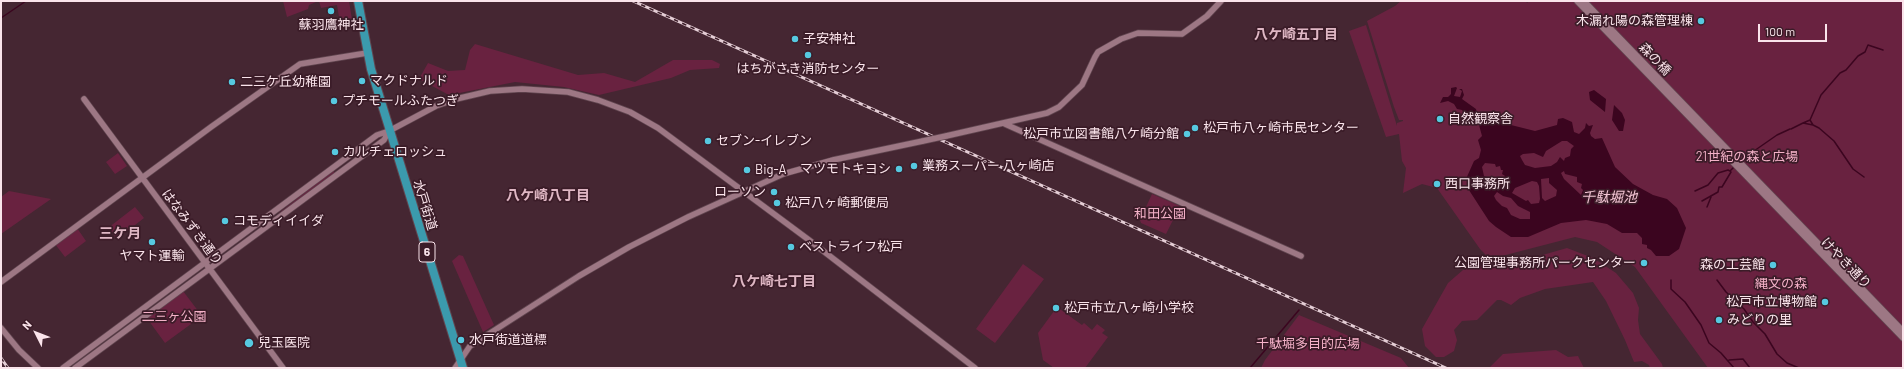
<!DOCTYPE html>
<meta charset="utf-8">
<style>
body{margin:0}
#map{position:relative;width:1904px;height:369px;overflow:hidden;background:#452632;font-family:Barlow,sans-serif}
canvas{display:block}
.frame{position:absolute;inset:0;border:2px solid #fae4eb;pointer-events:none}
.north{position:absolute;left:16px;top:313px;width:40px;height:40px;-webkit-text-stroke:3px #3b1c28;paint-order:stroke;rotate:312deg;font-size:11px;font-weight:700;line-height:16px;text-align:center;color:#fae4eb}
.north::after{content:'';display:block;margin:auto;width:14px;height:18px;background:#fae4eb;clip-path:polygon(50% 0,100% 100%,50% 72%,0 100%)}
.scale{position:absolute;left:1758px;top:24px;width:69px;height:18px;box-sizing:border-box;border:2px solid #fae4eb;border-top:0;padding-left:5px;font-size:12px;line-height:14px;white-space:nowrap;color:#fae4eb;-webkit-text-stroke:3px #3b1c28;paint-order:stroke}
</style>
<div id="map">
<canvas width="1904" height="369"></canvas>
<div class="frame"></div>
<div class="north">N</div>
<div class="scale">100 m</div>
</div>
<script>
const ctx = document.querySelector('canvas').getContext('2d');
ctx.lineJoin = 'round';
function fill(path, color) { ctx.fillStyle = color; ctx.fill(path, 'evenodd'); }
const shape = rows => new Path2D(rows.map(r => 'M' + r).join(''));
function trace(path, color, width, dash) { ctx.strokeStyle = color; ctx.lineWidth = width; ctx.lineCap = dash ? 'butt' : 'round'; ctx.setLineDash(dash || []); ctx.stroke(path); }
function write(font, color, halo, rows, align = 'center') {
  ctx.font = font + ' Barlow,"Noto Sans JP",sans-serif'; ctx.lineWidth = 3.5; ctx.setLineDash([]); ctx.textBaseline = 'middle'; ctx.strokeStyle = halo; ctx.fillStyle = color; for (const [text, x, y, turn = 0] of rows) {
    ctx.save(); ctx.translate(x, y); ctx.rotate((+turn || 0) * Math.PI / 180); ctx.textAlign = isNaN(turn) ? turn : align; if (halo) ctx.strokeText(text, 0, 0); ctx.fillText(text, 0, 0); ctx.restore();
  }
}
fill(shape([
 [283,1,349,1,353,26,341,29,337,5,321,8,319,1,316,2,309,5,308,9,287,17],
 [1401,1,1526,1,1527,3,1529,1,1903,1,1903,368,1708,368,1635,267,1597,242,1575,237,1494,258,1487,256,1480,249,1437,188,1422,184,1403,193,1406,168,1402,161,1399,134,1386,137,1349,31,1366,25,1397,126,1397,123,1403,121,1403,120,1399,120,1394,107,1367,21,1395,6],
 [475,44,578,75,604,73,635,82,673,60,712,60,720,64,719,68,690,70,671,78,599,95,564,87,515,82,449,95,419,79,428,63,448,71,465,70,470,50],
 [118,153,127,166,115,174,106,162],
 [333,170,335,173,281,213,279,213],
 [9,191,51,199,1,234,1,197],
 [1152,194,1180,206,1166,234,1141,223,1140,220],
 [135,207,144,218,117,239,108,228],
 [77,228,86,241,65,257,55,244],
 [1567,248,1593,258,1616,273,1633,293,1639,308,1638,320,1640,334,1662,364,1663,368,1650,368,1649,365,1642,361,1634,362,1625,340,1606,301,1593,282,1545,289,1520,298,1511,305,1501,300,1497,300,1477,320,1462,321,1454,330,1457,340,1454,351,1444,357,1436,357,1425,346,1422,329,1448,283,1463,270,1480,266,1504,266],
 [459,255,463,256,494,325,483,332,452,261],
 [1023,264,1044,279,995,343,976,329],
 [183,291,202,316,165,343,146,317],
 [1057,307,1082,325,1084,323,1092,330,1097,324,1105,330,1102,333,1108,337,1085,368,1054,368,1043,360,1038,333],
 [1299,315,1401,358,1409,368,1261,368,1265,360],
 [1556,350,1568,357,1578,356,1584,368,1489,368,1503,354]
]), '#692240');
fill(shape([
 [1456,87,1457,88,1454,96,1460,97,1462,91,1459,89,1462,89,1464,95,1462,99,1476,109,1477,114,1490,120,1505,122,1508,117,1511,125,1535,131,1557,125,1558,119,1563,118,1572,122,1574,132,1579,134,1585,128,1586,123,1589,126,1593,125,1590,133,1591,136,1595,139,1602,138,1615,167,1633,184,1653,195,1667,199,1677,208,1686,228,1679,249,1669,256,1656,256,1651,250,1647,248,1647,245,1642,244,1642,238,1637,233,1622,233,1607,224,1586,220,1561,223,1528,237,1511,237,1496,227,1489,221,1467,187,1468,183,1466,179,1474,161,1479,158,1481,150,1478,140,1482,136,1479,125,1472,122,1462,110,1457,109,1454,104,1448,101,1440,103,1443,97,1448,97,1451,94,1451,88],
 [1562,141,1567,141,1574,146,1571,149,1570,156,1565,158,1564,161,1560,157,1557,162,1551,166,1535,168,1525,165,1522,160,1520,156,1523,154,1534,153,1543,157,1546,151],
 [1485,163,1495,164,1496,167,1500,166,1501,170,1503,170,1502,174,1505,176,1502,179,1498,180,1492,179,1484,176,1482,167],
 [1564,171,1565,174,1577,177,1577,182,1582,184,1581,188,1583,190,1581,195,1564,179,1561,173],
 [1549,178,1549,183,1557,190,1556,196,1545,201,1542,198,1541,179],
 [1532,181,1537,182,1539,186,1540,199,1539,203,1531,204,1528,200,1526,201,1512,193,1515,188],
 [1497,192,1503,196,1511,198,1518,206,1530,212,1530,219,1520,219,1511,215,1507,208,1502,206,1496,200,1494,196],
 [1594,90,1606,99,1605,112,1590,100,1589,92],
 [1614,105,1622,113,1625,120,1623,131,1619,131,1612,120]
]), '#3b051f');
trace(shape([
 [1,18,26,1],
 [1803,123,1810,120],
 [1813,125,1819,128,1834,141,1853,169,1864,177],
 [1791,129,1803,123,1813,125,1810,120,1821,95,1840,73,1846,70,1858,56,1865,52,1868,45,1883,50],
 [1741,160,1777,135,1790,129],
 [1695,191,1708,185,1718,173,1728,170,1730,171],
 [1702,201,1718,192,1719,187,1722,187,1731,172,1730,171,1734,167],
 [1707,207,1711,197],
 [1671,280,1671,289,1685,302,1701,325,1709,343,1721,353,1734,368],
 [1717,280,1726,292,1744,309,1753,322,1765,334,1777,354,1787,363,1799,368],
 [1729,360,1743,359,1750,368],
 [1250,368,1299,310]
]), '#3b051f', 1.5);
const minor = shape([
 [1577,1,1903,338],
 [1584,1,1903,331],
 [84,99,283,368],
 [1005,124,1301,256],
 [946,136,1047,113,1059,107,1082,85,1095,57,1098,52,1121,39,1138,33,1182,34,1207,16,1221,1],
 [1,282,211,127,300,64,367,53],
 [1,328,19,350,38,368],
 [63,368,377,135,389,131,436,106,456,99,490,91,522,89,568,92,598,100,630,112,658,128,809,240,975,368],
 [75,368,384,140,389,131],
 [455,368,470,346,579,276,629,247,688,217,783,174,833,160,923,141]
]);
const highway = shape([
 [358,1,371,69,463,368]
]);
trace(minor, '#614650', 7);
trace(highway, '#614650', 10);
trace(minor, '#9d7784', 5.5);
trace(highway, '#3b9aad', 8);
const rail = shape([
 [633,1,1446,368],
 [1,358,8,368]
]);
trace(rail, '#e4cdd5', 3);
trace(rail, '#3b1c28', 1.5, [4.5]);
const minorBridge = shape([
 [923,141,946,136]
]);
trace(minorBridge, '#614650', 7, []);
trace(minorBridge, '#9d7784', 5.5);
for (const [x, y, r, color] of [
 [331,11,4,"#56c9e0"],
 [1701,21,4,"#56c9e0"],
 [795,39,4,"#56c9e0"],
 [808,55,4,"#56c9e0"],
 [362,81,4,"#56c9e0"],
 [232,82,4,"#56c9e0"],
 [334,101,4,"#56c9e0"],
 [1440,119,4,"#56c9e0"],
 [1195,128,4,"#56c9e0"],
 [1187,134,4,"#56c9e0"],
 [708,141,4,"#56c9e0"],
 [335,152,4,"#56c9e0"],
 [914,166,4,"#56c9e0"],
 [899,169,4,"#56c9e0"],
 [747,170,4,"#56c9e0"],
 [1437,184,4,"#56c9e0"],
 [774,192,4,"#56c9e0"],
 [777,203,4,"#56c9e0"],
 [225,221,4,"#56c9e0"],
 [152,242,4,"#56c9e0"],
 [791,247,4,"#56c9e0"],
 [1644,263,4,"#56c9e0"],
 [1773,265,4,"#56c9e0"],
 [1825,302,4,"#56c9e0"],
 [1056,308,4,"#56c9e0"],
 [1719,320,4,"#56c9e0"],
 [461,340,4,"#56c9e0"],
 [249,343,5,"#56c9e0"]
]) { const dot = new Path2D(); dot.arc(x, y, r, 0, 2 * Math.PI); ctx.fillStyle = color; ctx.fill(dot); trace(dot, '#3b1c28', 1.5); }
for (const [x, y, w] of [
 [427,252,16]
]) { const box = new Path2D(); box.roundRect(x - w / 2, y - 10, w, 20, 3); ctx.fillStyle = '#3b1c28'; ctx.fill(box); trace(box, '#fae4eb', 1); }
write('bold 12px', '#fae4eb', null, [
 ["6",427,252]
]);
write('13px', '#fae4eb', '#3b1c28', [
 ["木漏れ陽の森管理棟",1693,21,"right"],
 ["蘇羽鷹神社",331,25,"center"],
 ["子安神社",803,39],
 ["はちがさき消防センター",808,69,"center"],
 ["マクドナルド",370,81],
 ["二三ケ丘幼稚園",240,82],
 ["プチモールふたつぎ",342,101],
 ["自然観察舎",1448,119],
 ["松戸市八ヶ崎市民センター",1203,128],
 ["松戸市立図書館八ケ崎分館",1179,134,"right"],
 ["セブン-イレブン",716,141],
 ["カルチェロッシュ",343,152],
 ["業務スーパー 八ヶ崎店",922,166],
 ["マツモトキヨシ",891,169,"right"],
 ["Big-A",755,170],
 ["西口事務所",1445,184],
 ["ローソン",766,192,"right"],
 ["松戸八ヶ崎郵便局",785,203],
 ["コモディイイダ",233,221],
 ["ベストライフ松戸",799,247],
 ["ヤマト運輸",152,256,"center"],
 ["公園管理事務所パークセンター",1636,263,"right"],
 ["森の工芸館",1765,265,"right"],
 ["松戸市立博物館",1817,302,"right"],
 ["松戸市立八ヶ崎小学校",1064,308],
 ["みどりの里",1727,320],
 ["水戸街道道標",469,340],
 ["兒玉医院",258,343]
], 'left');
write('13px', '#fae4eb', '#3b1c28', [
 ["森の橋",1655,59,46],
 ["水戸街道",425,205,73],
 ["はなみずき通り",192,227,53],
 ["けやき通り",1846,263,46]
]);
write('13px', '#f5b2c9', '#3b1c28', [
 ["21世紀の森と広場",1747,157],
 ["和田公園",1160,214],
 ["縄文の森",1781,284],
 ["二三ヶ公園",174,317],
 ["千駄堀多目的広場",1308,344]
]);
write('bold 14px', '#dfb7c4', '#3b1c28', [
 ["八ケ崎五丁目",1296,34],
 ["八ケ崎八丁目",548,195],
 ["三ケ月",120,233],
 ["八ケ崎七丁目",774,281]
]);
write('italic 14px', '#f2c4d3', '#3b1c28', [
 ["千駄堀池",1609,197]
]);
</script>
